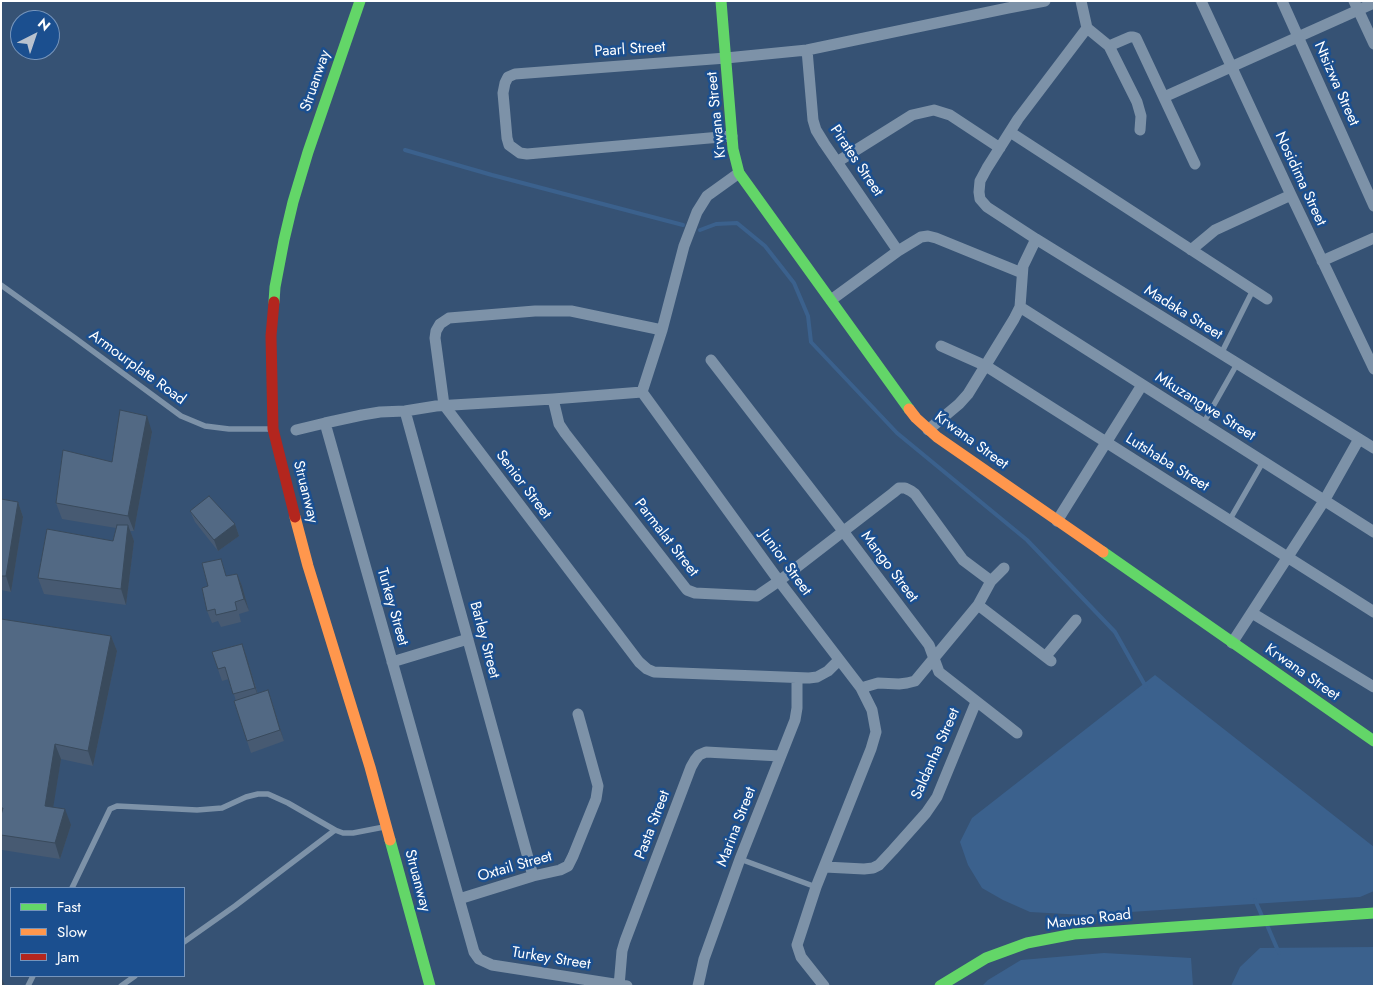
<!DOCTYPE html>
<style>
body{margin:0}
#map{position:relative;width:1375px;height:987px;overflow:hidden;background:#365274;font-family:Jost,sans-serif}
canvas{display:block}
.frame{position:absolute;inset:0;border:2px solid #fff;pointer-events:none}
.legend{position:absolute;left:10px;top:887px;width:175px;height:90px;box-sizing:border-box;background:#1b4f8f;border:1px solid #7695bc;margin:0;padding:6px 9px;list-style:none;font-size:15px;color:#fff}
.legend li{display:flex;align-items:center;gap:10px;height:25px}
.legend b{width:25px;border:1px solid #7695bc}
.north{position:absolute;left:10px;top:10px;width:50px;height:50px;box-sizing:border-box;background:#1b4f8f;border:1px solid #7695bc;border-radius:50%;rotate:41deg;font-size:14px;font-weight:700;line-height:20px;text-align:center;color:#fff}
.north::after{content:'';display:block;margin:auto;width:18px;height:22px;background:#b9c2ce;clip-path:polygon(50% 0,100% 100%,50% 72%,0 100%)}
</style>
<div id="map">
<canvas width="1375" height="987"></canvas>
<div class="frame"></div>
<ul class="legend">
<li><b style="height:6px;background:#63d668"></b>Fast</li>
<li><b style="height:6px;background:#ff974d"></b>Slow</li>
<li><b style="height:6px;background:#b3261e"></b>Jam</li>
</ul>
<div class="north">N</div>
</div>
<script>
const ctx = document.querySelector('canvas').getContext('2d');
ctx.lineJoin = 'round';
function fill(path, color) { ctx.fillStyle = color; ctx.fill(path, 'evenodd'); }
const shape = rows => new Path2D(rows.map(r => 'M' + r).join(''));
function trace(path, color, width, dash) { ctx.strokeStyle = color; ctx.lineWidth = width; ctx.lineCap = dash ? 'butt' : 'round'; ctx.setLineDash(dash || []); ctx.stroke(path); }
function write(font, color, halo, rows, align = 'center') {
  ctx.font = font + ' Jost,sans-serif'; ctx.lineWidth = 5; ctx.setLineDash([]); ctx.textBaseline = 'middle'; ctx.strokeStyle = halo; ctx.fillStyle = color; for (const [text, x, y, turn = 0] of rows) {
    ctx.save(); ctx.translate(x, y); ctx.rotate((+turn || 0) * Math.PI / 180); ctx.textAlign = isNaN(turn) ? turn : align; if (halo) ctx.strokeText(text, 0, 0); ctx.fillText(text, 0, 0); ctx.restore();
  }
}
fill(shape([
 [1155,675,1374,847,1374,891,1360,897,1084,915,1030,912,1003,900,982,888,968,865,960,842,972,818],
 [1374,947,1374,986,1231,986,1240,967,1260,948],
 [1104,953,1191,958,1193,986,982,986,988,980,1021,960]
]), '#3b618d');
trace(shape([
 [405,150,492,175,683,225],
 [700,230,716,224,737,223,765,246,794,283,808,316,811,342,897,433,1027,540,1115,632,1146,687],
 [1255,900,1262,916],
 [1267,925,1279,953]
]), '#3b618d', 4);
trace(shape([
 [1,285,75,338,181,416,205,426,229,429,272,429],
 [1221,354,1253,290],
 [1203,424,1237,364],
 [1229,521,1263,462],
 [740,859,816,887],
 [72,888,110,809,117,806,197,810,222,808,246,797,258,794,268,794,288,803,335,830,343,833,353,833,384,827],
 [184,942,235,906,335,830],
 [28,986,33,976],
 [121,986,135,976]
]), '#7d92a8', 5.5);
trace(shape([
 [1081,1,1087,28,1109,46,1137,102,1141,116,1140,130],
 [1201,1,1291,195,1374,369],
 [1282,1,1374,206],
 [1354,1,1374,44],
 [1087,28,1018,119,987,168,980,181,979,192,980,199,987,207,1036,239,1374,448],
 [1109,46,1130,37,1133,37,1136,38,1195,164],
 [807,50,813,120,816,130,824,143,898,251],
 [1164,97,1374,3],
 [1010,132,1267,299],
 [732,136,527,154,520,153,509,145,507,138,503,93,505,83,508,77,515,74,726,58,807,50,1008,8,1045,1],
 [837,162,912,115,934,110,950,115,1000,148],
 [739,173,707,196,697,212,684,246,662,330,642,392,779,581,861,688,872,710,876,732,871,749,816,887,797,945,801,957,824,986],
 [1191,250,1215,230,1291,195],
 [1322,261,1374,238],
 [831,300,898,251,921,237,928,236,936,238,1022,273],
 [1020,307,1374,532],
 [662,330,571,311,535,311,449,318,440,324,436,331,435,338,444,405,639,662,647,669,654,672,809,678,817,677,828,671,839,660],
 [941,346,986,366,1374,612],
 [711,360,843,531,929,645,939,672,1017,733],
 [553,399,559,424,565,433,687,590,695,593,757,596,779,581,893,493,899,488,905,488,911,491,915,494,963,560,991,581],
 [405,411,533,876],
 [296,430,325,423],
 [928,430,959,404,968,394,1014,319,1020,307,1023,266,1036,239],
 [1057,521,1142,385],
 [978,605,1051,661],
 [1252,613,1374,687],
 [1232,643,1324,501,1359,439],
 [1046,656,1076,620],
 [392,662,468,639],
 [861,688,878,683,899,684,907,683,915,681,978,605,991,581,1004,568],
 [825,867,864,869,873,868,879,865,893,850,926,813,937,797,976,702],
 [459,899,533,876,560,870,568,866,573,856,596,799,598,786,578,714],
 [619,986,622,951,625,941,691,767,695,760,699,755,706,752,780,756],
 [627,986,492,965,479,959,474,952,325,423,362,415,380,412,405,411,436,406,553,399,642,392],
 [698,986,704,959,740,859,795,720,797,708,797,678]
]), '#7d92a8', 11);
trace(shape([
 [721,1,733,149,739,173,909,409],
 [274,302,275,287,284,240,293,202,308,152,360,1],
 [1103,552,1374,741],
 [390,840,430,986],
 [940,986,986,958,1027,943,1074,934,1374,913]
]), '#63d668', 11);
trace(shape([
 [909,409,916,418,937,437,1103,552],
 [295,517,308,566,370,767,390,840]
]), '#ff974d', 11);
trace(shape([
 [274,302,271,336,273,429,295,517]
]), '#b3261e', 11);
fill(shape([
 [152,432,134,531,130,531,134,541,126,605,44,594,38,578,113,541,116,528,62,519,56,503],
 [1,499,18,502,23,517,11,592,1,590],
 [190,511,235,524,239,536,218,551,195,522],
 [237,574,242,586,249,611,239,614,241,622,221,627,218,621,212,623,207,611,227,576],
 [1,619,111,636,117,651,93,766,61,759,53,807,71,825,60,859,2,850,1,847],
 [242,644,246,655,258,694,272,702,284,741,251,753,247,741,236,701,229,679,222,681,212,652]
]), '#475a72');
fill(shape([
 [147,416,152,432,134,531,128,516],
 [18,502,23,517,11,592,6,576],
 [235,524,239,536,218,551,214,540],
 [128,525,134,541,126,605,121,589],
 [237,574,242,586,249,611,244,599],
 [111,636,117,651,93,766,88,751],
 [242,644,246,655,259,699,255,688],
 [268,690,272,702,284,741,280,730],
 [55,744,61,759,51,821,45,806],
 [65,809,71,825,60,859,55,843],
 [1,976,5,986,1,986]
]), '#394a5c');
const building = shape([
 [120,410,147,416,128,516,56,503,63,450,112,462,120,410],
 [209,496,235,524,214,540,190,511,209,496],
 [1,499,18,502,6,576,1,576,1,499],
 [117,525,128,525,121,589,38,578,47,529,113,541,117,525],
 [221,559,226,576,237,574,244,599,235,602,237,610,216,615,215,609,207,611,202,588,208,586,202,563,221,559],
 [1,619,111,636,88,751,55,744,45,806,65,809,55,843,1,835,1,815,3,808,1,808,1,619],
 [242,644,255,688,233,694,225,667,218,669,212,652,242,644],
 [268,690,280,730,247,741,234,701,268,690]
]);
fill(building, '#526984');
trace(building, '#394a5c', 1);
write('15px', '#fff', '#1b4f8f', [
 ["Paarl Street",630,50,-4],
 ["Struanway",316,81,-71],
 ["Ntsizwa Street",1336,84,66],
 ["Krwana Street",717,115,-96],
 ["Pirates Street",856,161,56],
 ["Nosidima Street",1300,179,65],
 ["Madaka Street",1183,313,32],
 ["Armourplate Road",137,368,36],
 ["Mkuzangwe Street",1205,407,32],
 ["Krwana Street",971,441,36],
 ["Lutshaba Street",1167,463,32],
 ["Senior Street",523,485,53],
 ["Struanway",305,492,76],
 ["Parmalat Street",666,538,52],
 ["Junior Street",785,563,54],
 ["Mango Street",889,567,53],
 ["Turkey Street",392,607,74],
 ["Barley Street",484,640,75],
 ["Krwana Street",1302,673,35],
 ["Saldanha Street",936,754,-66],
 ["Pasta Street",653,825,-69],
 ["Marina Street",737,827,-69],
 ["Oxtail Street",515,867,-16],
 ["Struanway",417,881,75],
 ["Mavuso Road",1089,920,-7],
 ["Turkey Street",551,959,9]
]);
</script>
